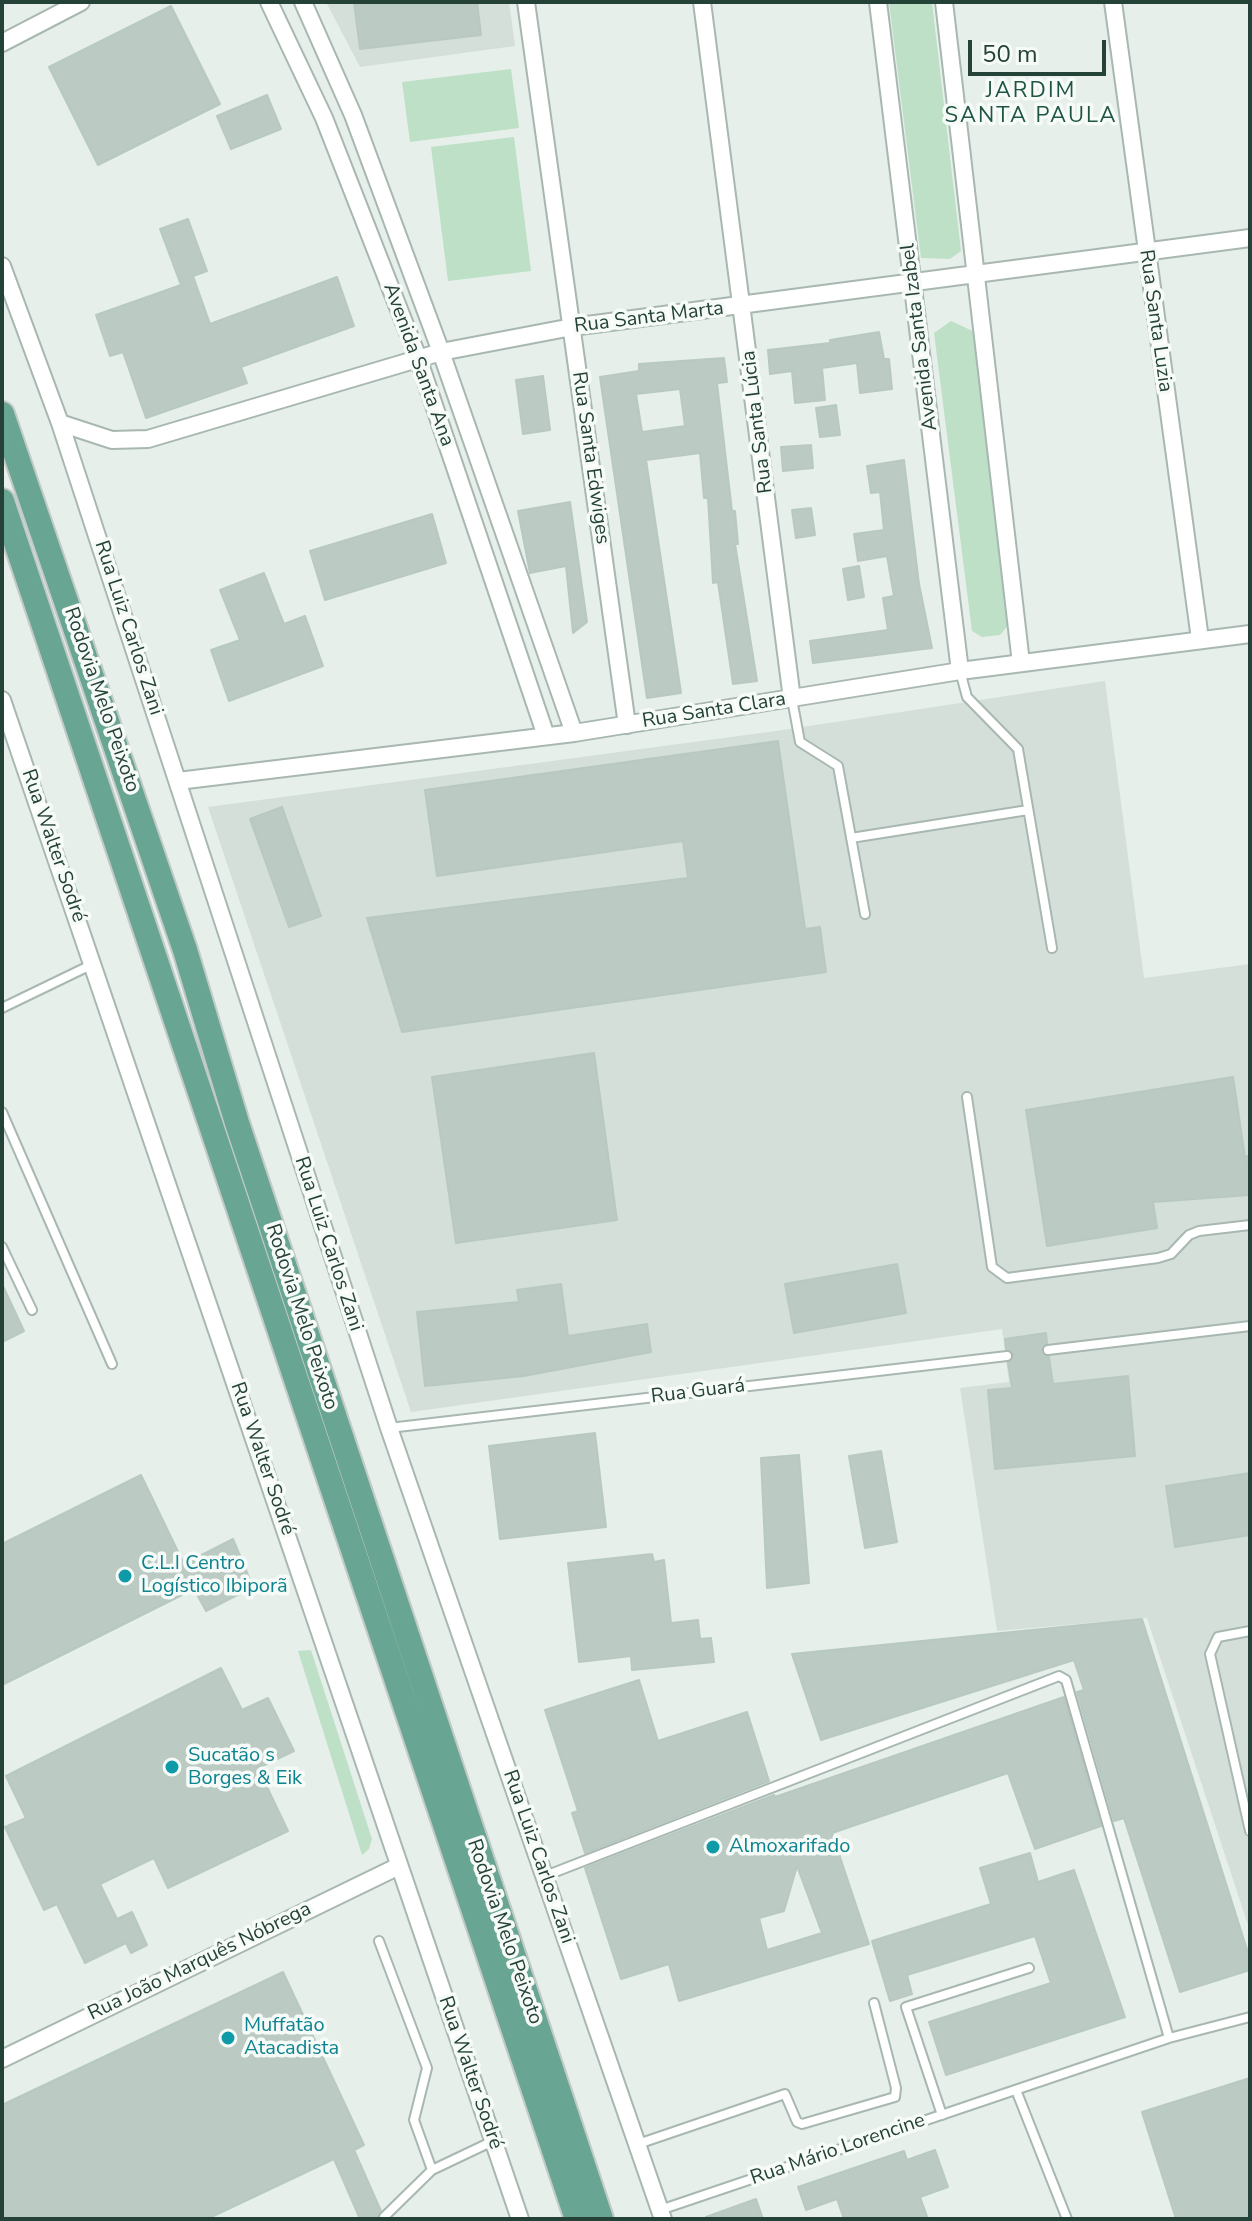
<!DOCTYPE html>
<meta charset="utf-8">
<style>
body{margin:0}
#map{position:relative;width:1252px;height:2221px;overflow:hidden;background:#e6efea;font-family:"Nunito Sans",sans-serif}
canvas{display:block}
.frame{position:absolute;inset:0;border:4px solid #244238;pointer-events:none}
.scale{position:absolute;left:968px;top:40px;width:138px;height:36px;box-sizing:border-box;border:4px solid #244238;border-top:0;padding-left:10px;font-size:24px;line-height:28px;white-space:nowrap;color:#244238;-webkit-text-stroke:6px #f7fbf8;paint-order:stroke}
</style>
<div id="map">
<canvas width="1252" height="2221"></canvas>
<div class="frame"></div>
<div class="scale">50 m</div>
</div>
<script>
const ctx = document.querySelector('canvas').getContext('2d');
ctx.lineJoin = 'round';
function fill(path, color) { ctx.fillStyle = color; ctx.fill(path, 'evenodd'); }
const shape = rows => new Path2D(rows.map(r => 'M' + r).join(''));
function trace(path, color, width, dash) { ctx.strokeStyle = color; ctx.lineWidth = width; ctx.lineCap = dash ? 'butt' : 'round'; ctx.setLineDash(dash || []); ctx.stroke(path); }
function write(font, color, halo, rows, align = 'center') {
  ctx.font = font + ' "Nunito Sans",sans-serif'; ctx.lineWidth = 7; ctx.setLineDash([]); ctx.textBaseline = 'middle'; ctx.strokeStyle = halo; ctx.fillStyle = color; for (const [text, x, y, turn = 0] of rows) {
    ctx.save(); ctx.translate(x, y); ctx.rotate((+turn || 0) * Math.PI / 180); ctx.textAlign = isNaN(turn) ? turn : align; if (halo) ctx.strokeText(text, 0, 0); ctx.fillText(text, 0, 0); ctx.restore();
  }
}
fill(shape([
 [326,2,509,2,515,46,360,67],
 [1105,681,1144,978,1250,964,1250,1931,1147,1618,997,1631,960,1388,1009,1382,1002,1329,411,1412,208,807,776,731]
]), '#d4dfd9');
fill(shape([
 [889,2,932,2,961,251,950,259,921,258],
 [511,69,519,128,410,142,402,82],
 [514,137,531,271,448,281,431,147],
 [951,321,977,333,1012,621,1000,635,982,637,972,631,934,333],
 [311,1650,372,1839,369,1849,362,1855,298,1651]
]), '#bee0c6');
const building = shape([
 [354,2,477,2,481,35,360,49,354,2],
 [171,6,220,104,98,165,49,67,171,6],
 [267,95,281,129,231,149,217,116,267,95],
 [188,219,207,271,193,276,210,324,337,277,354,326,241,367,247,383,146,418,123,352,110,356,96,315,181,285,160,229,188,219],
 [879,332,884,359,889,359,892,389,860,393,857,363,822,368,825,400,795,403,792,371,770,374,768,350,830,343,830,340,879,332],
 [724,358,727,382,717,383,732,511,735,511,738,544,735,544,757,681,733,684,718,582,713,583,708,498,704,498,700,453,646,460,681,693,647,698,600,377,639,371,639,364,724,358],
 [680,389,685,426,642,432,636,394,680,389],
 [543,376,550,430,523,434,516,380,543,376],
 [836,405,840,435,820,437,816,408,836,405],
 [811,445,813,468,783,471,781,447,811,445],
 [904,460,919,584,932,648,813,663,810,641,888,630,883,598,894,596,887,556,858,561,854,534,884,530,880,492,871,493,867,466,904,460],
 [570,502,587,622,573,633,566,566,530,573,518,511,570,502],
 [811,508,815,535,796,538,792,510,811,508],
 [432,514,446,563,325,600,310,551,432,514],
 [859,566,864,597,848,600,843,569,859,566],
 [264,573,284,624,305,616,323,666,229,701,211,650,240,640,220,590,264,573],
 [778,741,805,929,820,927,826,972,402,1032,367,918,688,878,683,841,437,876,425,790,778,741],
 [282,807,321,916,289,927,250,819,282,807],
 [594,1053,617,1220,456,1243,432,1077,594,1053],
 [1233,1077,1245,1157,1248,1156,1250,1195,1153,1202,1157,1228,1047,1246,1026,1110,1233,1077],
 [897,1264,906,1313,794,1333,785,1284,897,1264],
 [2,1284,24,1331,2,1342,2,1284],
 [561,1284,568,1336,647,1324,651,1352,524,1376,425,1386,417,1312,519,1302,517,1290,561,1284],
 [1046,1333,1047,1343,1041,1352,1049,1357,1053,1384,1128,1376,1135,1456,995,1469,988,1390,1012,1388,1008,1363,1014,1354,1006,1349,1005,1339,1046,1333],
 [595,1433,606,1527,500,1539,489,1446,595,1433],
 [881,1451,897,1542,865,1548,849,1456,881,1451],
 [799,1455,809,1583,767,1588,761,1458,799,1455],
 [1250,1473,1250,1535,1175,1547,1166,1486,1250,1473],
 [141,1475,184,1564,233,1539,253,1587,206,1611,194,1589,2,1685,2,1544,141,1475],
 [652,1554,654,1562,664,1560,671,1623,698,1620,700,1639,711,1638,714,1662,632,1670,631,1656,579,1662,568,1563,652,1554],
 [1142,1619,1250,1959,1250,1970,1180,1992,1124,1818,1114,1821,1077,1692,1084,1690,1074,1660,821,1740,792,1654,1142,1619],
 [221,1668,242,1710,268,1698,294,1751,258,1768,288,1831,168,1888,154,1858,100,1884,117,1919,132,1912,147,1945,131,1953,126,1943,85,1963,57,1904,44,1910,5,1827,26,1818,6,1776,221,1668],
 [639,1680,658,1741,747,1712,769,1781,585,1853,572,1813,578,1811,545,1710,639,1680],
 [1064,1697,1101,1826,1035,1849,1008,1773,832,1833,869,1944,679,2001,669,1964,621,1979,585,1868,774,1795,775,1797,1064,1697],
 [797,1866,822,1933,767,1950,759,1918,784,1911,797,1866],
 [1030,1853,1038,1882,1074,1870,1125,2017,946,2075,929,2022,1051,1983,1035,1936,907,1975,912,1994,890,2001,872,1941,991,1904,980,1868,1030,1853],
 [283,1972,364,2145,354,2150,381,2211,377,2219,360,2219,334,2159,207,2219,2,2219,2,2105,283,1972],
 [1250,2078,1250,2219,1176,2219,1142,2112,1250,2078],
 [935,2150,948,2187,920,2197,928,2219,844,2219,837,2199,806,2210,798,2187,904,2151,907,2160,935,2150],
 [756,2199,763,2219,706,2219,706,2217,756,2199]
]);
fill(building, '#bbcac3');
trace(building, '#b8c9c1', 2);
const lane = shape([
 [960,671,967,697,1018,749,1052,948],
 [792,699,800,742,838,766,865,914],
 [851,838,1028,810],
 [2,1008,93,964],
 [967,1097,992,1267,1007,1278,1158,1258,1171,1254,1189,1235,1199,1231,1250,1225],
 [2,1112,112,1364],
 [2,1247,32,1310],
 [1048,1350,1250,1326],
 [389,1428,1007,1356],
 [1250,1631,1218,1637,1210,1654,1250,1831],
 [545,1876,1059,1676,1066,1680,1169,2038],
 [379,1941,427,2068,414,2120,432,2170],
 [1016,2090,1067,2219],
 [942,2115,906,2007,1029,1968],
 [638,2144,785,2094,797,2122,802,2124,895,2097,896,2088,874,2003],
 [660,2210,1169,2038,1250,2017],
 [384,2217,432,2170,493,2141]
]);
const street = shape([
 [269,2,324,118,418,358,546,736],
 [303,2,353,115,441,352,574,733],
 [526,2,627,725],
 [702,2,792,699],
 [878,2,960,671],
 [944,2,1021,663],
 [1113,2,1200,639],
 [2,43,81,2],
 [2,266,60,423,389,1428,663,2219],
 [60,423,112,440,148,439,441,352,572,327,1250,238],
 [2,700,520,2219],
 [178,781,574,733,960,671,1250,634],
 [2,2059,399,1866]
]);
const primary = shape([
 [2,414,185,950,237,1123,601,2219],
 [2,501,577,2219]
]);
trace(lane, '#a8b8b1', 12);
trace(street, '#a8b8b1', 20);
trace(primary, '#c2cac7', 28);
trace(lane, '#fff', 8);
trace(street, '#fff', 16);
trace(primary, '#69a593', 24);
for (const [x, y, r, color] of [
 [125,1576,8,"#0f9aa8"],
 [172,1767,8,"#0f9aa8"],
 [713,1847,8,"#0f9aa8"],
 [228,2038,8,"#0f9aa8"]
]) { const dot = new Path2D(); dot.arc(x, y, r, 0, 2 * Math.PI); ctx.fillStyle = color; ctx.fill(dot); trace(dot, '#f7fbf8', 3); }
write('20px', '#244238', '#f7fbf8', [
 ["Rua Santa Marta",649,318,-7],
 ["Rua Santa Luzia",1155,321,82],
 ["Avenida Santa Izabel",920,337,-97],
 ["Avenida Santa Ana",418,365,70],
 ["Rua Santa Lúcia",758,422,-97],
 ["Rua Santa Edwiges",590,458,82],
 ["Rua Luiz Carlos Zani",128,628,72],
 ["Rodovia Melo Peixoto",101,700,71],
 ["Rua Santa Clara",714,711,-9],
 ["Rua Walter Sodré",53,846,71],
 ["Rua Luiz Carlos Zani",328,1244,72],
 ["Rodovia Melo Peixoto",301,1317,72],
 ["Rua Guará",698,1392,-7],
 ["Rua Walter Sodré",262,1459,71],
 ["Rua Luiz Carlos Zani",538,1857,71],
 ["Rodovia Melo Peixoto",504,1932,71],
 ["Rua João Marquês Nóbrega",200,1962,-26],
 ["Rua Walter Sodré",470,2073,71],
 ["Rua Mário Lorencine",838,2150,-19]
]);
write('20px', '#0d838f', '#f7fbf8', [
 ["C.L.I Centro",141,1564],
 ["Logístico Ibiporã",141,1587],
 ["Sucatão s",188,1756],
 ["Borges & Eik",188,1779],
 ["Almoxarifado",729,1847],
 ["Muffatão",244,2026],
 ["Atacadista",244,2049]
], 'left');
ctx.letterSpacing = '2px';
write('22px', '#1f5545', '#f7fbf8', [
 ["JARDIM",1031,92],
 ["SANTA PAULA",1031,117]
]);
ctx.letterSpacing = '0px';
</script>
